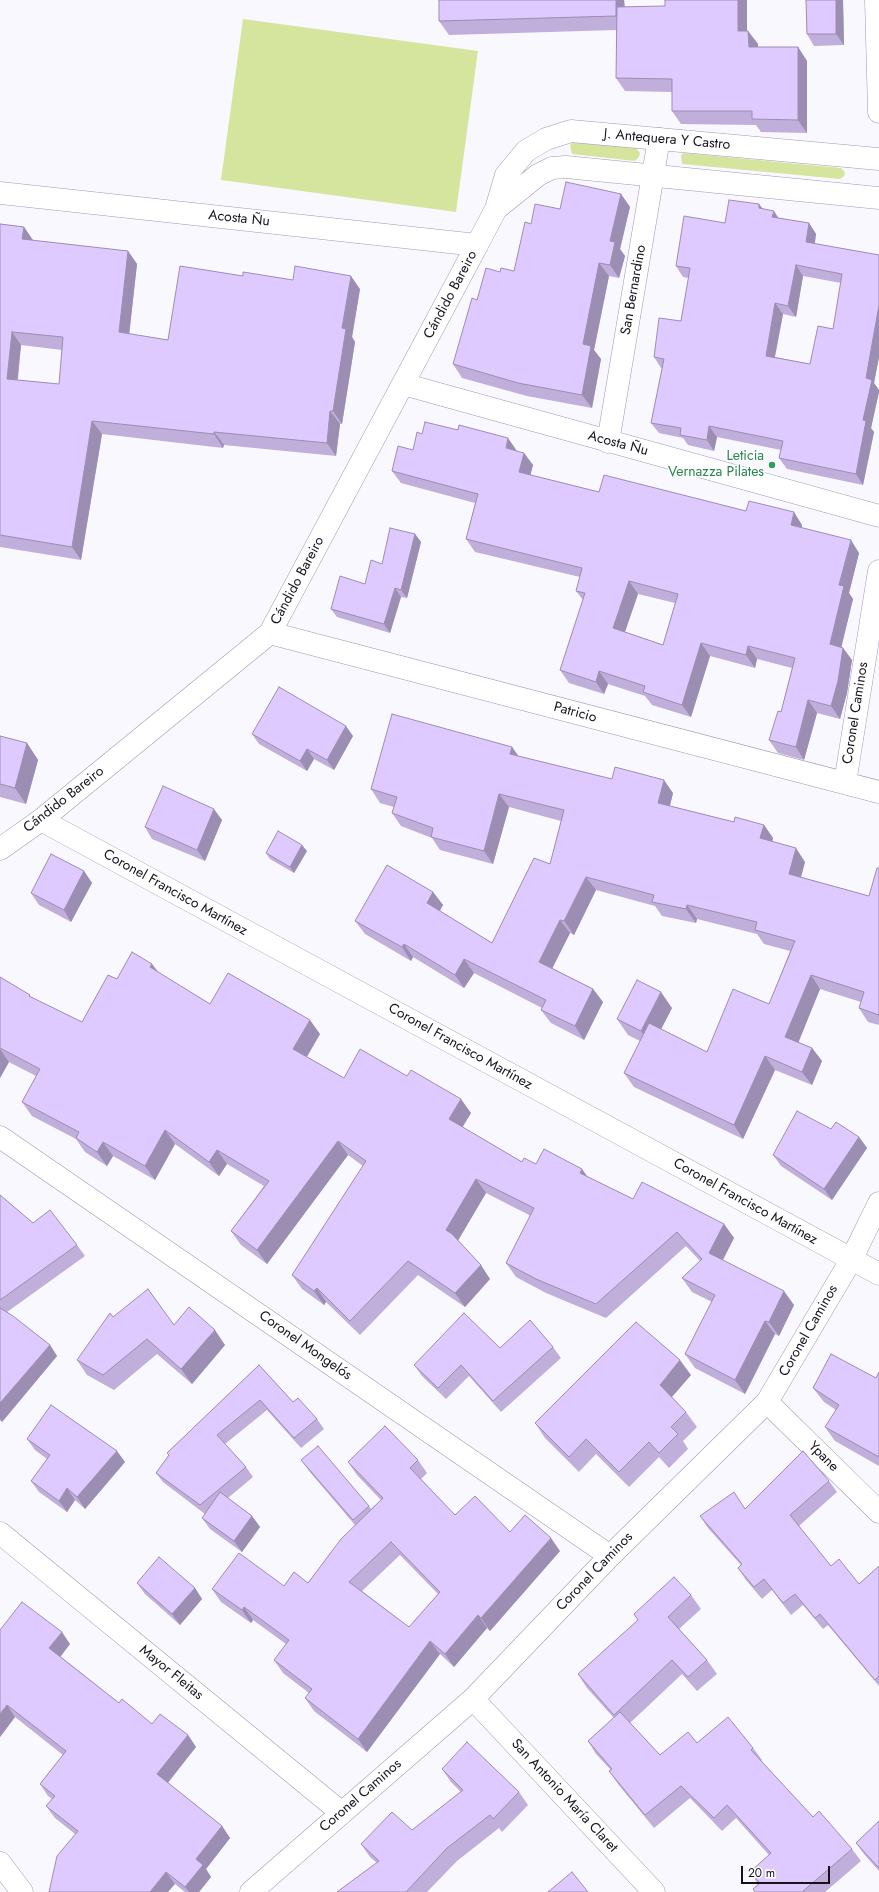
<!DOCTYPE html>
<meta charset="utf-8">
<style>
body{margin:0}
#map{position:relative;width:879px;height:1892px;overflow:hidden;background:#faf8ff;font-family:Jost,sans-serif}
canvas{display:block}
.scale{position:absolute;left:741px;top:1866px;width:89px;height:18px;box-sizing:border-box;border:2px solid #16111d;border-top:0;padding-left:5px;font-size:12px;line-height:14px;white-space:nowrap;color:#16111d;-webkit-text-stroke:3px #fff;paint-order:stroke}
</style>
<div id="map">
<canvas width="879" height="1892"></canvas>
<div class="scale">20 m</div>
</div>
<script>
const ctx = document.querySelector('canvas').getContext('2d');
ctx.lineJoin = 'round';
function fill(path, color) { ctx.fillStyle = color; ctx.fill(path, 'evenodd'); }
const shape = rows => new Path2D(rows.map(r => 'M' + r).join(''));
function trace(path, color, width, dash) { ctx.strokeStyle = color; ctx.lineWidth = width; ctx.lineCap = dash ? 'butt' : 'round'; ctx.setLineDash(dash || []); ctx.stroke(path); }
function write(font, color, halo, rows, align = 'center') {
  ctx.font = font + ' Jost,sans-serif'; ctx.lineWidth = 3; ctx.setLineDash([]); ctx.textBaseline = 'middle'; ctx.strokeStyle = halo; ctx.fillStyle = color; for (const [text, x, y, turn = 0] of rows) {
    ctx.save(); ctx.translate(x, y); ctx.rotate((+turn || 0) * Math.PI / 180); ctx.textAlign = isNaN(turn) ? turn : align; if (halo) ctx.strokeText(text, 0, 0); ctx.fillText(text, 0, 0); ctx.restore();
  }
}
fill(shape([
 [243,19,478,51,456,212,221,180],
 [573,142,636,148,640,153,639,157,635,161,572,154,570,145],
 [684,153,841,168,845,172,844,176,840,179,682,164,681,155]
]), '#d5e59e');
const minor = shape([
 [876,0,879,112],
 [403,384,879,516],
 [608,442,659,139],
 [270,633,879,792],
 [845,783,879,571],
 [41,820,879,1274],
 [0,849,41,820,270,633,477,245],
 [0,1137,610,1556],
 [767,1402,879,1512],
 [0,1533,342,1813],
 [473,1699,654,1892],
 [0,1863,22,1892],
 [251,1892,473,1699,610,1556,767,1402,851,1260,879,1203]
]);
const tertiary = shape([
 [0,193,477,245,496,209,506,175,526,151,546,139,571,131,879,159],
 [496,209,538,175,552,168,566,167,879,198]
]);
trace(minor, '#a397b7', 23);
trace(tertiary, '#a397b7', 23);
trace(minor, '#fff', 22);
trace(tertiary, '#fff', 22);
fill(shape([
 [439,0,624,0,625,7,748,31,758,44,758,47,798,47,807,61,807,133,761,132,756,125,681,124,672,111,672,92,625,91,616,78,616,30,449,35,439,21],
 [843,0,844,45,814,46,807,34],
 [621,194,630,207,620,249,625,256,619,278,609,276,594,350,601,359,592,408,527,396,462,378,453,364,477,300,500,272,514,271,531,224,560,209],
 [759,204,763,209,778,218,809,223,816,234,815,244,879,255,879,357,874,383,879,390,879,392,871,428,874,432,863,485,787,469,779,458,781,450,717,437,714,451,688,445,683,438,659,433,651,423,662,368,661,368,654,357,681,321,689,278,683,277,676,266,725,223],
 [803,276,841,283,833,329,810,364,775,357,783,314,796,317],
 [0,224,24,227,33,241,128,251,137,264,129,334,168,340,243,276,293,280,360,289,352,337,355,342,342,424,340,424,336,456,224,445,223,448,102,434,81,560,0,547],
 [21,345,62,350,59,384,18,380],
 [422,434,524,453,533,465,530,475,599,492,746,511,802,525,802,528,859,553,849,593,853,599,841,647,843,648,852,660,847,693,840,719,817,713,804,760,778,753,769,740,781,712,792,668,757,659,755,668,710,656,691,717,652,705,645,696,608,684,604,694,569,683,560,670,583,600,576,591,580,577,475,552,466,539,475,503,401,483,392,471,413,450],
 [638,594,675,603,663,645,625,632],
 [415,534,421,542,407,598,401,597,390,633,337,617,331,609,365,584,382,564],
 [252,734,353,736,334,770,314,759,307,771,259,744],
 [0,736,27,743,38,760,26,804,0,797],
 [512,747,518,756,612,779,673,793,670,806,734,822,764,825,773,838,772,842,805,862,801,877,869,896,879,868,879,1025,868,1022,859,1008,861,1002,820,989,798,1042,812,1048,822,1061,812,1085,775,1070,743,1139,634,1087,624,1073,640,1041,628,1035,617,1019,672,1008,661,1029,707,1052,769,1004,790,951,764,944,757,934,697,919,696,923,662,916,655,906,596,890,574,935,570,933,552,968,593,989,603,1002,584,1040,551,1023,541,1010,542,1008,474,973,464,988,413,957,411,961,365,934,355,921,433,892,443,905,440,911,492,943,550,864,561,821,509,807,493,864,440,850,432,838,401,826,392,813,394,807,380,803,371,789],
 [222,820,205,861,152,839,145,827],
 [307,851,294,873,270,859,266,853],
 [84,871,92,883,71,922,39,905,31,893],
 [152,964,158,973,210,1004,320,1034,307,1057,344,1078,471,1113,462,1127,522,1162,536,1164,586,1176,633,1199,724,1224,734,1238,723,1260,794,1305,779,1336,775,1334,745,1394,695,1368,685,1354,712,1302,692,1292,682,1278,700,1261,686,1246,606,1318,546,1293,516,1277,506,1263,531,1216,486,1193,458,1240,490,1279,465,1307,418,1275,360,1335,326,1302,324,1305,302,1289,292,1275,363,1166,348,1155,267,1264,241,1245,231,1231,264,1186,227,1164,219,1176,175,1144,155,1180,113,1156,107,1166,85,1152,76,1139,32,1116,22,1102,36,1076,9,1062,0,1078,0,977,32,998,82,1022,117,979],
 [831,1129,859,1137,867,1148,832,1200,781,1166,773,1155],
 [0,1195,33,1223,77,1245,85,1256,7,1312,50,1345,57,1356,2,1422,0,1420],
 [113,1317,174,1325,225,1345,192,1384,157,1354,114,1390,87,1375,77,1360],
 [553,1347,561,1358,501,1412,469,1376,446,1399,422,1376,414,1365,500,1348],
 [259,1365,293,1402,317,1419,324,1429,301,1448,267,1410,225,1444,246,1467,253,1477,228,1498,252,1516,260,1527,242,1552,210,1529,202,1518,205,1514,163,1482,156,1473,169,1455,167,1453],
 [879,1372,879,1466,835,1441,825,1427,836,1410,824,1402,813,1388,876,1378],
 [691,1375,672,1397,686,1412,697,1427,683,1441,688,1449,669,1468,659,1457,629,1487,596,1454,579,1472,545,1438,535,1423],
 [27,1439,125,1462,85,1509,75,1500,67,1512,39,1492,31,1481,47,1459,35,1450],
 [301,1460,369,1506,371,1509,381,1500,357,1475,348,1462,418,1460,427,1473,421,1479,455,1515,510,1532,560,1551,490,1631,487,1628,454,1667,440,1654,367,1752,314,1711,305,1698,309,1693,283,1673,274,1660,286,1644,253,1620,251,1623,221,1602,212,1589,284,1586,308,1583,355,1525,309,1471],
 [400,1555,438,1594,409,1627,362,1591],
 [829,1481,837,1492,799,1526,831,1566,859,1584,879,1566,879,1686,828,1625,823,1629,803,1605,791,1615,772,1590,762,1599,746,1580,738,1568,741,1565,708,1528,700,1516,745,1509],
 [137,1583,195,1588,202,1599,180,1625,145,1594],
 [691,1595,701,1609,679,1629,707,1660,717,1674,697,1691,682,1674,630,1723,660,1755,697,1743,753,1748,762,1760,761,1761,813,1817,852,1849,861,1861,825,1892,755,1892,753,1889,758,1884,750,1872,769,1855,736,1818,722,1831,690,1798,654,1828,618,1784,609,1771,611,1770,596,1754,588,1741,614,1718,587,1688,578,1674,638,1620,634,1614],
 [0,1630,70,1644,60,1656,119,1703,152,1724,188,1735,196,1747,168,1783,222,1826,230,1838,206,1869,211,1877,199,1892,185,1892,175,1884,75,1834,55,1818,46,1806,52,1799,48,1796,40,1784,63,1755,15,1717,0,1737],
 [442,1769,519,1792,528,1805,502,1832,499,1828,457,1861,427,1892,337,1892,377,1863,370,1857,361,1844,412,1830,461,1792,451,1782],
 [879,1821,879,1871,864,1854,856,1843]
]), '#c0aedb');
fill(shape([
 [616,0,624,0,626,30,616,16],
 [738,0,747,0,747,44,738,31],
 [836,0,843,0,844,45,836,34],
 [748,31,758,44,758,60,749,47],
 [798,47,807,61,807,133,798,120],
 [621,194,630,207,620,249,625,256,619,278,610,265,610,241],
 [759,204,767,215,759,208],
 [774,211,781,222,772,217],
 [809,223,816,234,813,253,806,242],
 [24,227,33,240,31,253,22,239],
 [128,251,137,264,128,345,119,332],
 [599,263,609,276,594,350,601,359,592,408,582,395,583,344],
 [796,265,803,276,796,317,788,306],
 [351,276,360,289,352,337,355,342,342,424,333,411,342,328],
 [775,303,783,314,773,366,766,356],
 [879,305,879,357,874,383,879,390,879,392,871,428,874,432,863,485,856,474,863,420,866,378],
 [12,332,21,345,16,392,7,379],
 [330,411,340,424,336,456,327,443],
 [92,421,102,434,81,560,72,547],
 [709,426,717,437,714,451,707,440],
 [214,432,224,445,223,448,214,434],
 [508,438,517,451,506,448],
 [524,453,533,465,528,485,519,472],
 [794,512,802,525,799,537,791,525],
 [415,534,421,542,407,598,401,590],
 [851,540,859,553,849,593,853,599,839,657,830,644,839,585],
 [629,581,638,594,622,640,613,628],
 [395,588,401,597,390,633,384,624],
 [701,643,710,656,691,717,682,705],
 [748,646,757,659,755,668,746,655],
 [843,648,852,660,847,693,840,719,831,706],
 [599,671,608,684,604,694,596,682],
 [808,700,817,713,804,760,796,747],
 [346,726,353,736,334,770,327,760],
 [27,743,38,760,26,804,15,788],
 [512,747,522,761,510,754],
 [307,749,314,759,307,771,300,761],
 [664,780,673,793,667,817,658,803],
 [499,794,509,807,493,864,484,851],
 [214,809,222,820,205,861,197,850],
 [764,825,773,838,770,852,760,838],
 [302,845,307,851,294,873,290,867],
 [796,848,805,862,798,888,789,874],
 [84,871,92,883,71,922,64,910],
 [586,877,596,890,574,935,564,921],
 [433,892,443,905,436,916,427,903],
 [687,905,697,919,696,923,686,909],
 [560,920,570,933,549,975,539,962],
 [404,944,413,957,411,961,402,947],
 [464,959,474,973,464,988,455,975],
 [152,964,162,977,150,967],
 [811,975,820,989,795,1051,785,1037],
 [593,989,603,1002,584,1040,575,1026],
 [661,992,672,1008,652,1047,641,1031],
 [310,1020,320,1034,303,1063,293,1049],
 [812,1048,822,1061,812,1085,802,1072],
 [0,1049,9,1062,0,1078],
 [765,1056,775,1070,743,1139,734,1125],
 [461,1099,471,1113,459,1133,449,1119],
 [165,1130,175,1144,155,1180,145,1166],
 [859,1137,867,1148,832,1200,824,1189],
 [338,1141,348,1155,267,1264,257,1250],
 [103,1142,113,1156,107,1166,97,1152],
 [217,1150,227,1164,219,1176,209,1162],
 [582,1169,592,1183,580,1173],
 [476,1179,486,1193,456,1244,446,1230],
 [724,1224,734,1238,719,1267,709,1253],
 [481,1265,490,1279,465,1307,455,1293],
 [317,1288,326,1302,324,1305,314,1291],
 [784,1291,794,1305,779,1336,769,1322],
 [765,1321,775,1334,745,1394,735,1380],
 [215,1330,225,1345,192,1384,181,1369],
 [50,1345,57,1356,2,1422,0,1419,0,1403],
 [680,1360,691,1375,670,1399,660,1385],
 [117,1451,125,1462,85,1509,77,1497],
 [67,1488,75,1500,67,1512,59,1501],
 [252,1516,260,1527,242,1552,234,1541],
 [551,1538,560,1551,490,1631,481,1618],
 [195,1588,202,1599,180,1625,172,1614],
 [244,1607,253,1620,251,1623,242,1610],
 [478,1615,487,1628,454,1667,445,1654],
 [62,1632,70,1644,58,1660,49,1648],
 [430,1641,440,1654,367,1752,358,1739],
 [7,1705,15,1717,0,1737,0,1714],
 [188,1735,196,1747,165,1786,157,1774],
 [222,1826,230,1838,206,1869,211,1877,199,1892,189,1892,185,1887,196,1859],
 [166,1872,175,1884,168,1892,150,1892]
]), '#9c8db2');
const building = shape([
 [439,0,616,0,616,16,439,21,439,0],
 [665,0,738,0,738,31,748,31,749,47,798,47,798,120,752,119,752,111,672,111,672,79,616,78,617,7,665,6,665,0],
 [806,0,836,0,836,34,807,34,806,0],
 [566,182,621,194,610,241,615,242,610,265,599,263,583,344,591,346,582,395,518,383,453,364,472,298,477,300,486,268,500,272,501,268,514,271,525,222,531,224,535,204,560,209,566,182],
 [729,200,759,204,759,208,774,211,772,217,809,223,806,242,879,255,879,305,866,378,872,380,863,420,866,421,856,474,779,458,783,441,709,426,707,440,680,435,681,428,651,423,664,359,654,357,659,318,681,321,690,268,676,266,684,216,725,223,729,200],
 [796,265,842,274,833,329,818,326,810,364,766,356,775,303,788,306,796,265],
 [0,224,24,227,22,239,128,251,119,332,168,340,180,266,243,276,243,272,293,280,295,266,351,276,342,328,346,329,333,411,330,411,327,443,214,432,214,434,92,421,72,547,0,535,0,224],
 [12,332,63,337,59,384,7,379,12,332],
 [425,422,458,430,459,425,508,438,506,448,524,453,519,472,599,492,604,475,746,511,749,501,794,512,791,525,851,540,839,585,844,586,830,644,843,648,838,681,831,706,808,700,796,747,769,740,778,711,781,712,795,658,748,646,746,655,701,643,682,705,643,692,645,686,599,671,596,682,560,670,585,593,576,591,582,568,466,539,478,494,392,471,398,446,413,450,417,432,422,434,425,422],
 [629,581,678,594,663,645,613,628,629,581],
 [390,528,415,534,401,590,395,588,384,624,331,609,340,576,365,584,371,560,382,564,390,528],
 [279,687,346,726,327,760,307,749,300,761,252,734,279,687],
 [392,714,512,747,510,754,612,779,615,767,664,780,658,803,734,822,735,817,764,825,760,838,796,848,789,874,869,896,877,868,879,868,879,1015,859,1008,864,992,811,975,785,1037,812,1048,802,1072,765,1056,734,1125,624,1073,649,1023,707,1052,733,989,769,1004,795,941,755,930,757,922,687,905,686,909,652,902,654,895,586,877,564,921,560,920,539,962,593,989,575,1026,541,1010,546,1000,464,959,455,975,404,944,402,947,355,921,387,865,433,892,427,903,492,943,534,858,550,864,564,810,499,794,484,851,431,837,433,828,392,813,397,797,371,789,392,714],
 [0,736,27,743,15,788,0,784,0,736],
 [163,786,214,809,197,850,145,827,163,786],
 [278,831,302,845,290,867,266,853,278,831],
 [51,854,84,871,64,910,31,893,51,854],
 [132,952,152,964,150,967,210,1004,228,973,310,1020,293,1049,344,1078,360,1049,407,1076,411,1070,461,1099,449,1119,522,1162,524,1158,536,1164,544,1149,582,1169,580,1173,633,1199,642,1182,724,1224,709,1253,784,1291,769,1322,765,1321,735,1380,685,1354,715,1295,682,1278,702,1259,677,1232,596,1304,536,1279,506,1263,534,1208,476,1179,446,1230,452,1234,481,1265,455,1293,408,1261,350,1321,317,1288,314,1291,292,1275,366,1161,338,1141,257,1250,231,1231,269,1181,217,1150,209,1162,165,1130,145,1166,103,1142,97,1152,76,1138,79,1132,22,1102,40,1069,0,1048,0,977,30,995,29,996,82,1022,108,975,117,979,132,952],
 [637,980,661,992,641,1031,617,1019,637,980],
 [797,1111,831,1129,836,1122,859,1137,824,1189,773,1155,797,1111],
 [0,1195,33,1223,50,1210,77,1245,0,1300,0,1195],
 [148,1289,174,1325,189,1307,215,1330,181,1369,147,1339,103,1375,77,1360,110,1313,113,1317,148,1289],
 [0,1308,13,1316,50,1345,0,1403,0,1308],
 [464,1313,500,1348,530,1320,553,1347,493,1401,461,1365,438,1388,414,1365,464,1313],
 [636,1322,680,1360,660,1385,686,1412,671,1427,678,1434,659,1453,649,1442,619,1472,586,1439,569,1457,535,1423,636,1322],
 [831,1354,876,1378,879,1372,879,1457,825,1427,839,1405,813,1388,831,1354],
 [259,1365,293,1402,298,1398,317,1419,294,1438,260,1400,217,1435,246,1467,200,1505,156,1473,169,1455,167,1453,259,1365],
 [51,1405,117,1451,77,1497,67,1488,59,1501,31,1481,50,1455,27,1439,51,1405],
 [385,1426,418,1460,410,1468,455,1515,475,1496,510,1532,525,1515,551,1538,481,1618,478,1615,445,1654,430,1641,358,1739,305,1698,312,1689,274,1660,289,1640,244,1607,242,1610,212,1589,239,1553,284,1586,294,1572,308,1583,341,1539,383,1498,348,1462,385,1426],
 [391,1542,440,1592,409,1627,349,1582,391,1542],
 [318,1446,369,1506,353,1520,301,1460,318,1446],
 [803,1451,829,1481,790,1515,831,1566,839,1559,859,1584,879,1566,879,1676,875,1680,820,1614,815,1618,795,1594,783,1603,764,1579,754,1587,738,1568,742,1564,700,1516,734,1492,745,1509,803,1451],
 [220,1492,252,1516,234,1541,202,1518,220,1492],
 [159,1557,195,1588,172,1614,137,1583,159,1557],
 [674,1577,691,1595,668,1617,707,1660,688,1677,672,1660,614,1715,578,1674,638,1620,634,1614,674,1577],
 [22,1602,62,1632,49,1648,119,1703,122,1699,152,1724,160,1714,188,1735,157,1774,222,1826,196,1859,203,1865,185,1887,166,1872,150,1892,49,1892,57,1856,78,1831,46,1806,55,1796,40,1784,66,1751,7,1705,0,1714,0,1630,22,1602],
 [620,1712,660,1755,688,1732,697,1743,728,1717,753,1748,751,1750,813,1817,819,1811,852,1849,802,1892,755,1892,753,1889,760,1883,750,1872,771,1853,727,1805,714,1818,681,1786,645,1815,609,1771,612,1769,588,1741,620,1712],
 [467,1742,519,1792,493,1819,490,1815,447,1848,406,1892,337,1892,379,1861,361,1844,392,1812,412,1830,463,1790,442,1769,467,1742],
 [879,1821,879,1868,856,1843,879,1821],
 [572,1872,588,1892,548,1892,572,1872]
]);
fill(building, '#dfcaff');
trace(building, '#9c8db2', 1);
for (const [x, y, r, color] of [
 [772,465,4,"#2e9e5b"]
]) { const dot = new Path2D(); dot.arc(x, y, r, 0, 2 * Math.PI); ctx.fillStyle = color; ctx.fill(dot); trace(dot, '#fff', 1.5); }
write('14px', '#16111d', '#fff', [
 ["J. Antequera Y Castro",667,140,5],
 ["Acosta Ñu",239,219,6],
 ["San Bernardino",634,290,-80],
 ["Cándido Bareiro",451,295,-62],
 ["Acosta Ñu",618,444,15],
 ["Cándido Bareiro",298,581,-62],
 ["Patricio",575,713,15],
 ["Coronel Caminos",856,713,-81],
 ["Cándido Bareiro",64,800,-38],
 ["Coronel Francisco Martínez",175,893,29],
 ["Coronel Francisco Martínez",460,1047,29],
 ["Coronel Francisco Martínez",745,1202,29],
 ["Coronel Caminos",809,1331,-60],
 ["Coronel Mongelós",305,1346,35],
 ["Ypane",823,1457,45],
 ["Coronel Caminos",595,1572,-46],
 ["Mayor Fleitas",171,1673,39],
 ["Coronel Caminos",361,1796,-41],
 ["San Antonio María Claret",564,1796,47]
]);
write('14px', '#27864d', '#fff', [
 ["Leticia",764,457],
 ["Vernazza Pilates",764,473]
], 'right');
</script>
